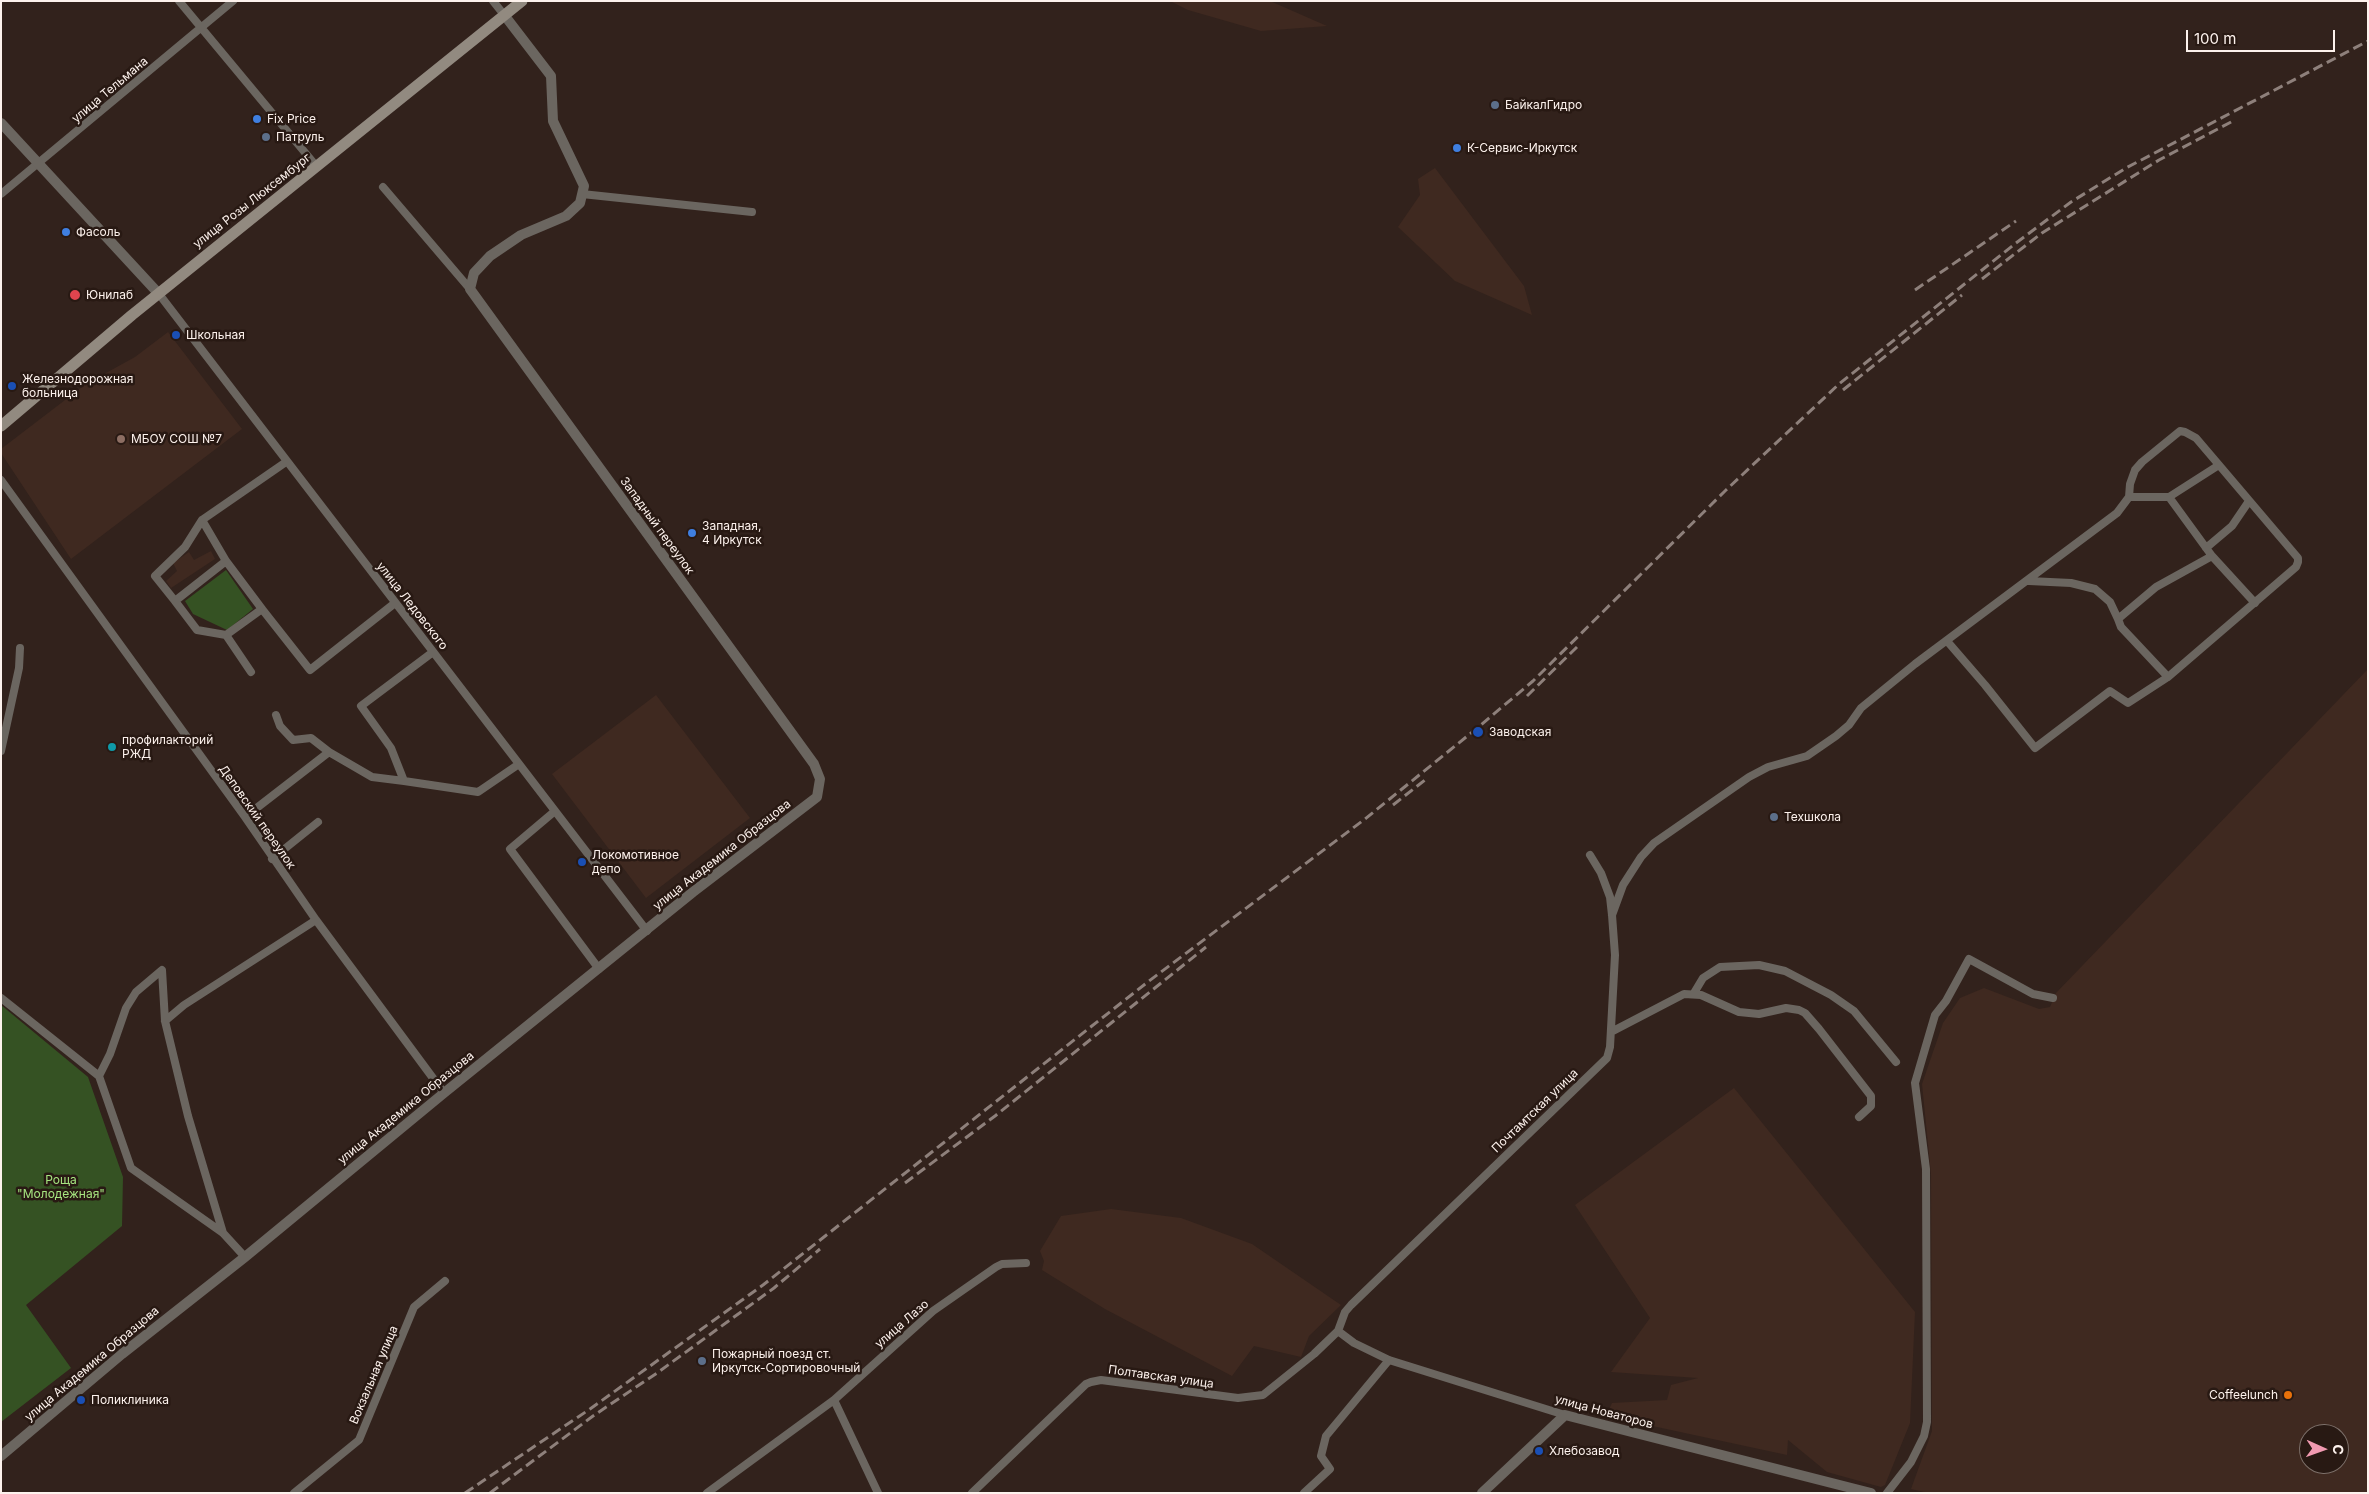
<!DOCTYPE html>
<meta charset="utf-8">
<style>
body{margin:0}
#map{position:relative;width:2369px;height:1494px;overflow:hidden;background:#32221c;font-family:Inter,sans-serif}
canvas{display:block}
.frame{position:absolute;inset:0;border:2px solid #fdf2ed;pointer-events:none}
.north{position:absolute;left:2299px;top:1424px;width:50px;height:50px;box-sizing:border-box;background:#281913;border:1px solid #7d706a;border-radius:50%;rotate:92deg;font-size:14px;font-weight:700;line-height:20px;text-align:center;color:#fdf2ed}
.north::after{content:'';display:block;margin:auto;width:18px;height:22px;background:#f19ab1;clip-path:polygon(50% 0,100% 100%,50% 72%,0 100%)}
.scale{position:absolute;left:2186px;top:30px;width:149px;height:22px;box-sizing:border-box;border:2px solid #fdf2ed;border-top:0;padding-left:6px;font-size:15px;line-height:18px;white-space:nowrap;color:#fdf2ed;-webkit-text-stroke:4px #281913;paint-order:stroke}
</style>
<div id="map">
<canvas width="2369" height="1494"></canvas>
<div class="frame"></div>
<div class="north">С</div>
<div class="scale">100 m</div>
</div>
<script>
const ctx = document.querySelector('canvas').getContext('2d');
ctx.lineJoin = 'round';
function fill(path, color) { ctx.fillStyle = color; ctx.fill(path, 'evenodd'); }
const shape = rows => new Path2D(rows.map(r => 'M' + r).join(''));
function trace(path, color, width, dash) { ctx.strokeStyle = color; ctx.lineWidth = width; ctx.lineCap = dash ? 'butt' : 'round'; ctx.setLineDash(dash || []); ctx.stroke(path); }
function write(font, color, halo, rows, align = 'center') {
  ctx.font = font + ' Inter,sans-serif'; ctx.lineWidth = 5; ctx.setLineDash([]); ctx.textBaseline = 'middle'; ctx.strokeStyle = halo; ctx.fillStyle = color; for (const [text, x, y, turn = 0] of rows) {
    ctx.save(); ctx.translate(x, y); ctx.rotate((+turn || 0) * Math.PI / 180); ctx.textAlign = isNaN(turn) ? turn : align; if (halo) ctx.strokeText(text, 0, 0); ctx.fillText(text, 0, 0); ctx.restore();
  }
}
fill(shape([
 [1170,1,1270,1,1327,26,1261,31,1188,10],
 [1435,168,1524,286,1532,315,1455,281,1398,227,1420,195,1418,179],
 [168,332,242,429,71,559,1,453,1,449,86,384,135,357],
 [211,551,215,559,171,588,166,581,177,571,173,563,189,552,194,560],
 [2368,669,2368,1493,1929,1493,1911,1489,1932,1431,1931,1174,1922,1084,1943,1023,1960,998,1984,988,2039,1009,2050,1007,2056,993],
 [2309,1434,2339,1434,2339,1464,2309,1464],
 [656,695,750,818,646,898,552,774],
 [1734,1088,1915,1312,1910,1423,1885,1485,1881,1487,1827,1472,1788,1440,1787,1455,1606,1416,1612,1403,1667,1400,1671,1385,1698,1378,1611,1372,1650,1318,1575,1205],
 [1111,1209,1181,1218,1252,1244,1341,1305,1309,1336,1301,1357,1254,1346,1232,1376,1105,1309,1042,1270,1044,1261,1040,1251,1061,1216]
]), '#3f2920');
fill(shape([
 [226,570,253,609,227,630,193,614,185,601],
 [1,1005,88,1077,123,1177,122,1226,26,1305,71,1368,1,1422]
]), '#355223');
trace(shape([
 [179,1,317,167],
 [493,1,505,16],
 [383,187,470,289],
 [1,194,233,1],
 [582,194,752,212],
 [159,294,647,931],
 [1,480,245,817,316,920,444,1093],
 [2129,497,2130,484,2135,470,2142,462,2180,431,2185,432,2196,438,2219,465,2169,497],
 [202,520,286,462],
 [2206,548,2232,526,2249,501],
 [2212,556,2255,603],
 [2029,581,2071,583,2095,589,2110,602,2118,619],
 [175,601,155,576,185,547,202,520,226,561],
 [226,635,197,630,175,601,226,561,262,609],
 [1947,641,1985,685,2035,748,2110,691,2128,703,2168,677],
 [251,672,226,635,262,609,310,670,395,603],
 [1,751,19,668,20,648],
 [329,752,372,777,404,781,391,748,361,706,433,652],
 [404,781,478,792,519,764],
 [555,811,510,849,599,969],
 [245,817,329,752,311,738,293,740,280,726,276,715],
 [272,859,318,822],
 [1612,915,1623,885,1641,857,1654,843,1749,777,1768,767,1807,756,1836,736,1849,725,1861,708,1915,664,2117,513,2129,497,2169,497,2212,556,2156,587,2118,619,2121,627,2168,677,2296,567,2298,562,2298,558,2219,465],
 [1694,993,1703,978,1720,967,1759,965,1785,971,1831,995,1854,1011,1896,1062],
 [1,998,99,1076,110,1054,126,1008,136,992,162,970,165,1021,188,1116,223,1233],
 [165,1021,184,1005,316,920],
 [1611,1032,1684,994,1701,995,1739,1012,1759,1014,1786,1008,1799,1010,1805,1013,1819,1029,1871,1096,1871,1106,1859,1117],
 [99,1076,131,1168,223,1233,245,1257],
 [1338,1331,1345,1312,1351,1305,1607,1058,1610,1047,1615,955,1612,915,1610,897,1601,873,1590,855],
 [1338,1331,1354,1343,1389,1360,1565,1415],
 [834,1400,878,1493],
 [294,1493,359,1440,414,1307,445,1281],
 [707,1493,834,1400,933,1311,996,1267,1002,1264,1026,1263],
 [972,1493,1086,1384,1091,1382,1101,1380,1238,1398,1263,1395,1314,1354,1338,1331],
 [1304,1493,1330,1469,1321,1456,1326,1436,1389,1360],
 [1887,1493,1911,1462,1924,1436,1927,1422,1926,1169,1915,1083,1935,1015,1946,1001,1969,959,2033,994,2053,998]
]), '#6b6660', 8);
trace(shape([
 [1,123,159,294],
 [1,1456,122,1354,245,1257,444,1093,693,892,817,797,820,779,814,764,470,289,474,273,490,256,521,235,566,216,580,203,584,186,553,121,551,76,505,16],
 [1482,1493,1565,1415,1871,1493]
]), '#6b6660', 10);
trace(shape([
 [1,426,132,315,522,1]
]), '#928a80', 11);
trace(shape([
 [1982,279,2042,233,2159,160,2233,121],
 [1915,290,2016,221],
 [1843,390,1962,295],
 [1527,696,1577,647],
 [1393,805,1425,780],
 [905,1183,995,1116,1206,947],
 [465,1493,590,1409,763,1285,1149,981,1365,819,1476,729,1533,681,1725,491,1839,384,2016,243,2071,202,2126,168,2368,41],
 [490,1493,593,1416,657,1373,774,1288,820,1249]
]), '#8e807b', 3, [10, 5]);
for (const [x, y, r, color] of [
 [1495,105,5,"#5c6f8a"],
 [257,119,5,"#3f7fe0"],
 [266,137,5,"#5c6f8a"],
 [1457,148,5,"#3f7fe0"],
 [66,232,5,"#3f7fe0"],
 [75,295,6,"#e0444e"],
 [176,335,5,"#1a4fb4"],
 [12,386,5,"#1a4fb4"],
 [121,439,5,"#8d6e63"],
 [692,533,5,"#3f7fe0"],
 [1478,732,6,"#1a4fb4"],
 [112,747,5,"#0f9aa8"],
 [1774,817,5,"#5c6f8a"],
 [582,862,5,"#1a4fb4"],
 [702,1361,5,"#5c6f8a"],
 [2288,1395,5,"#e8710a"],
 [81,1400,5,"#1a4fb4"],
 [1539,1451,5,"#1a4fb4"]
]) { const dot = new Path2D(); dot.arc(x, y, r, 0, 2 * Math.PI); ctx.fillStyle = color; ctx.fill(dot); trace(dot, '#281913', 2); }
write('12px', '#fdf2ed', '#281913', [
 ["улица Тельмана",110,90,-40],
 ["улица Розы Люксембург",252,201,-38],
 ["Западный переулок",657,526,54],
 ["улица Ледовского",412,606,52],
 ["Деповский переулок",257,817,55],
 ["улица Академика Образцова",722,855,-38],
 ["улица Академика Образцова",406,1108,-39],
 ["Почтамтская улица",1535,1111,-44],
 ["улица Лазо",902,1324,-41],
 ["улица Академика Образцова",92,1364,-40],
 ["Вокзальная улица",374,1375,-67],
 ["Полтавская улица",1161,1377,8],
 ["улица Новаторов",1604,1412,15]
]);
write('12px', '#fdf2ed', '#281913', [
 ["БайкалГидро",1505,105],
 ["Fix Price",267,119],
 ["Патруль",276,137],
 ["К-Сервис-Иркутск",1467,148],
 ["Фасоль",76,232],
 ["Юнилаб",86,295],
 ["Школьная",186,335],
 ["Железнодорожная",22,379],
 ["больница",22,393],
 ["МБОУ СОШ №7",131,439],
 ["Западная,",702,526],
 ["4 Иркутск",702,540],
 ["Заводская",1489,732],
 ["профилакторий",122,740],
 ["РЖД",122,754],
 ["Техшкола",1784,817],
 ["Локомотивное",592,855],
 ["депо",592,869],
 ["Пожарный поезд ст.",712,1354],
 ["Иркутск-Сортировочный",712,1368],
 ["Coffeelunch",2278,1395,"right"],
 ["Поликлиника",91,1400],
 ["Хлебозавод",1549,1451]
], 'left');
write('12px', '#a6e580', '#281913', [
 ["Роща",61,1180],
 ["\"Молодежная\"",61,1194]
]);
</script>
